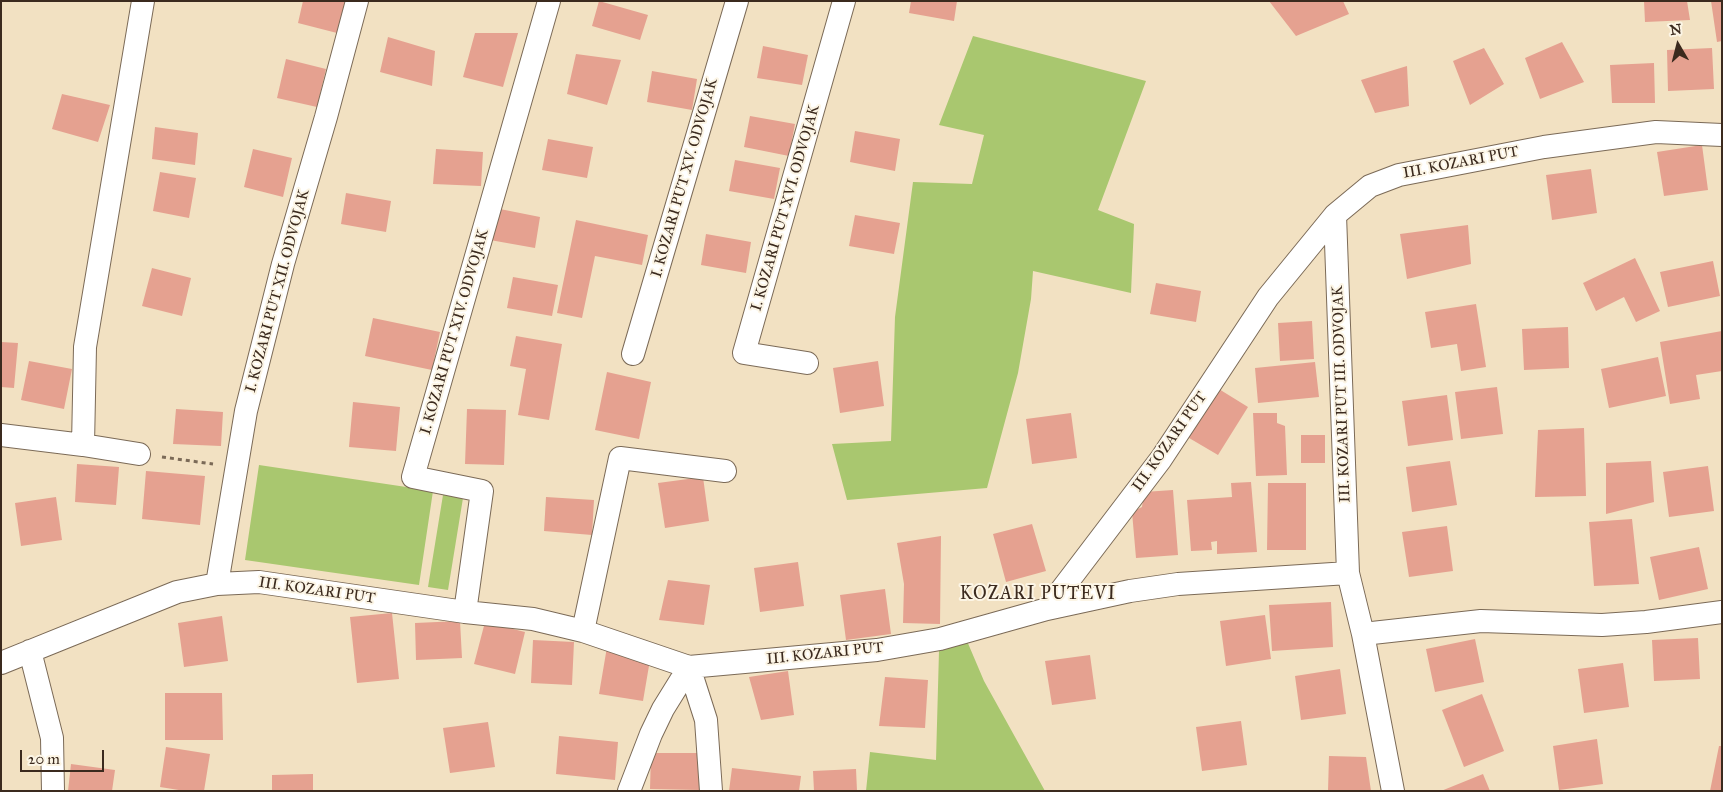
<!DOCTYPE html>
<style>
body{margin:0}
#map{position:relative;width:1723px;height:792px;overflow:hidden;background:#f2e1c2;font-family:"IM FELL Great Primer",serif}
canvas{display:block}
.frame{position:absolute;inset:0;border:2px solid #3b2a1e;pointer-events:none}
.north{position:absolute;left:1653px;top:20px;width:50px;height:50px;-webkit-text-stroke:4px #fcf5e5;paint-order:stroke;rotate:352deg;font-size:14px;font-weight:700;line-height:20px;text-align:center;color:#3b2a1e}
.north::after{content:'';display:block;margin:auto;width:18px;height:22px;background:#3b2a1e;clip-path:polygon(50% 0,100% 100%,50% 72%,0 100%)}
.scale{position:absolute;left:20px;top:750px;width:84px;height:22px;box-sizing:border-box;border:2px solid #3b2a1e;border-top:0;padding-left:6px;font-size:15px;line-height:18px;white-space:nowrap;color:#3b2a1e;-webkit-text-stroke:4px #fcf5e5;paint-order:stroke}
</style>
<div id="map">
<canvas width="1723" height="792"></canvas>
<div class="frame"></div>
<div class="north">N</div>
<div class="scale">20 m</div>
</div>
<script>
const ctx = document.querySelector('canvas').getContext('2d');
ctx.lineJoin = 'round';
function fill(path, color) { ctx.fillStyle = color; ctx.fill(path, 'evenodd'); }
const shape = rows => new Path2D(rows.map(r => 'M' + r).join(''));
function trace(path, color, width, dash) { ctx.strokeStyle = color; ctx.lineWidth = width; ctx.lineCap = dash ? 'butt' : 'round'; ctx.setLineDash(dash || []); ctx.stroke(path); }
function write(font, color, halo, rows, align = 'center') {
  ctx.font = font + ' "IM FELL Great Primer",serif'; ctx.lineWidth = 4; ctx.setLineDash([]); ctx.textBaseline = 'middle'; ctx.strokeStyle = halo; ctx.fillStyle = color; for (const [text, x, y, turn = 0] of rows) {
    ctx.save(); ctx.translate(x, y); ctx.rotate((+turn || 0) * Math.PI / 180); ctx.textAlign = isNaN(turn) ? turn : align; if (halo) ctx.strokeText(text, 0, 0); ctx.fillText(text, 0, 0); ctx.restore();
  }
}
fill(shape([
 [973,36,1146,81,1098,210,1134,224,1131,293,1033,271,1031,299,1018,373,987,488,847,500,832,444,891,441,895,317,913,182,972,184,984,135,939,125],
 [259,465,433,491,419,585,245,560],
 [443,495,463,498,448,590,428,587],
 [967,641,984,681,1045,791,866,791,870,752,936,760,939,651]
]), '#a9c76f');
fill(shape([
 [303,1,345,1,337,33,298,23],
 [599,1,648,15,640,40,592,26],
 [911,1,957,1,954,21,909,13],
 [1269,1,1343,1,1349,14,1296,36],
 [1644,1,1687,1,1690,20,1645,22],
 [1711,1,1722,1,1722,41,1717,42],
 [475,33,518,33,503,87,463,77],
 [388,37,435,51,432,86,380,72],
 [1562,42,1584,82,1540,99,1525,58],
 [763,46,808,55,802,85,757,78],
 [1484,48,1504,84,1470,105,1453,61],
 [1712,48,1714,89,1668,91,1667,50],
 [576,54,621,60,607,105,567,94],
 [286,59,326,69,317,107,277,98],
 [1654,63,1655,103,1612,103,1610,65],
 [1407,66,1409,106,1375,113,1361,80],
 [652,71,697,79,692,110,647,102],
 [62,94,110,105,98,142,52,129],
 [750,116,795,124,789,156,744,147],
 [155,127,198,133,195,165,152,159],
 [855,131,900,139,895,171,850,162],
 [548,139,593,147,587,178,542,170],
 [1702,145,1708,190,1664,196,1657,152],
 [253,149,292,158,283,197,244,187],
 [436,149,483,152,481,186,433,184],
 [735,160,780,168,774,199,729,191],
 [1591,169,1597,213,1552,220,1546,175],
 [160,172,196,178,189,218,153,211],
 [346,193,391,201,386,232,341,224],
 [495,208,540,217,535,248,490,240],
 [855,215,900,223,894,254,849,246],
 [576,220,648,235,642,265,595,256,582,318,557,313],
 [1468,225,1471,264,1407,279,1400,234],
 [706,234,751,242,746,273,701,265],
 [1635,258,1660,311,1636,322,1624,297,1596,311,1583,283],
 [1713,261,1720,296,1668,307,1660,272],
 [152,268,191,278,182,316,142,306],
 [513,277,558,285,552,316,507,308],
 [1156,283,1201,291,1196,322,1150,314],
 [1476,304,1486,367,1461,371,1457,344,1431,348,1425,312],
 [373,318,440,332,432,370,365,356],
 [1312,321,1314,359,1280,361,1278,323],
 [1568,327,1569,368,1524,370,1522,329],
 [1722,331,1722,371,1696,375,1700,399,1670,404,1660,342],
 [516,336,562,344,549,420,518,415,526,369,510,366],
 [1,342,18,343,14,388,1,387],
 [1658,357,1666,396,1609,408,1601,369],
 [29,361,72,369,64,409,21,400],
 [878,361,884,406,840,413,833,368],
 [1315,362,1319,397,1258,403,1255,368],
 [607,372,651,382,639,439,595,430],
 [1214,386,1248,407,1218,455,1184,435],
 [1497,387,1503,434,1461,439,1455,392],
 [1447,395,1453,440,1408,446,1402,401],
 [353,402,400,407,396,451,349,447],
 [176,409,223,412,221,446,173,444],
 [467,409,506,410,504,465,465,464],
 [1071,413,1077,458,1032,464,1026,419],
 [1253,413,1277,413,1277,423,1285,426,1287,475,1256,476],
 [1584,428,1586,496,1535,497,1538,430],
 [1301,435,1325,435,1325,463,1301,463],
 [1450,461,1457,505,1412,512,1406,467],
 [1651,461,1654,502,1606,514,1606,463],
 [77,464,119,467,116,505,75,502],
 [1708,466,1714,511,1669,517,1663,472],
 [146,471,205,476,200,525,142,519],
 [703,477,709,521,665,528,658,483],
 [1251,482,1257,552,1217,554,1217,541,1211,542,1212,550,1191,551,1187,500,1232,497,1231,483],
 [1268,483,1306,483,1306,550,1267,550],
 [1173,490,1178,555,1136,558,1132,512,1142,507,1144,492],
 [56,497,62,540,21,546,15,503],
 [546,497,594,500,592,535,544,531],
 [1632,519,1639,584,1594,586,1589,522],
 [1032,524,1046,571,1006,582,993,534],
 [1447,526,1453,571,1409,577,1402,532],
 [941,536,940,624,903,623,904,584,897,543],
 [1699,547,1708,589,1659,600,1650,557],
 [798,562,804,606,760,612,754,568],
 [668,580,710,585,704,625,659,620],
 [885,589,891,634,846,640,840,595],
 [1331,602,1333,647,1272,651,1269,605],
 [392,613,399,679,357,683,350,617],
 [1265,615,1271,659,1226,666,1220,621],
 [222,616,228,661,184,667,178,623],
 [460,621,462,658,416,660,415,623],
 [485,622,525,632,515,674,474,664],
 [1698,638,1700,679,1654,681,1652,640],
 [1475,639,1484,682,1435,692,1426,649],
 [533,640,574,642,572,685,531,683],
 [607,647,651,654,643,701,599,694],
 [1090,655,1096,699,1052,705,1045,661],
 [1623,663,1629,707,1584,713,1578,669],
 [1340,669,1346,714,1301,720,1295,676],
 [788,671,794,715,761,720,749,677],
 [885,677,928,680,925,728,879,726],
 [165,693,222,693,223,740,165,740],
 [1482,694,1504,751,1464,767,1442,710],
 [1241,721,1247,765,1202,771,1196,727],
 [488,722,495,767,450,773,443,728],
 [559,736,618,742,615,780,556,774],
 [1597,739,1603,784,1559,790,1553,746],
 [1719,746,1722,746,1722,791,1710,791],
 [166,747,210,754,204,791,185,791,160,787],
 [651,753,701,753,700,790,650,789],
 [1329,756,1366,757,1371,791,1328,791],
 [71,764,115,770,112,791,68,791],
 [732,768,801,776,799,791,729,791],
 [856,769,857,791,814,791,813,771],
 [313,774,313,791,272,791,272,775],
 [1483,774,1490,791,1441,791]
]), '#e5a190');
const street = shape([
 [1335,215,1348,573,1363,634,1393,791],
 [633,354,737,1],
 [807,363,744,353,844,1],
 [1,435,83,445],
 [139,454,83,445,85,347,143,1],
 [217,584,246,411,283,264,326,117,357,1],
 [1047,609,1130,591,1178,584,1348,573],
 [465,612,482,491,413,477,549,1],
 [583,631,620,458,725,471],
 [1363,634,1481,621,1602,625,1646,622,1722,612],
 [30,651,52,738,53,791],
 [1,663,177,592,217,584,259,582,465,612,533,619,583,631,689,667,877,650,940,639,1047,609,1161,459,1268,297,1335,215,1370,186,1399,175,1544,147,1656,132,1722,135],
 [689,667,706,720,711,791],
 [629,791,651,734,663,709,689,667]
]);
trace(street, '#7b6a57', 24);
trace(shape([
 [162,457,213,464]
]), '#7b6a57', 3, [4, 4]);
trace(street, '#fff', 22);
write('15px', '#3b2a1e', '#fcf5e5', [
 ["III. KOZARI PUT",1461,163,-11],
 ["I. KOZARI PUT XV. ODVOJAK",685,178,-74],
 ["I. KOZARI PUT XVI. ODVOJAK",786,208,-74],
 ["I. KOZARI PUT XII. ODVOJAK",278,291,-75],
 ["I. KOZARI PUT XIV. ODVOJAK",455,332,-74],
 ["III. KOZARI PUT III. ODVOJAK",1342,394,-92],
 ["III. KOZARI PUT",1170,442,-55],
 ["III. KOZARI PUT",317,591,8],
 ["III. KOZARI PUT",825,654,-6]
]);
ctx.letterSpacing = '1px';
write('18px', '#3b2a1e', '#fcf5e5', [
 ["KOZARI PUTEVI",1038,595]
]);
ctx.letterSpacing = '0px';
</script>
